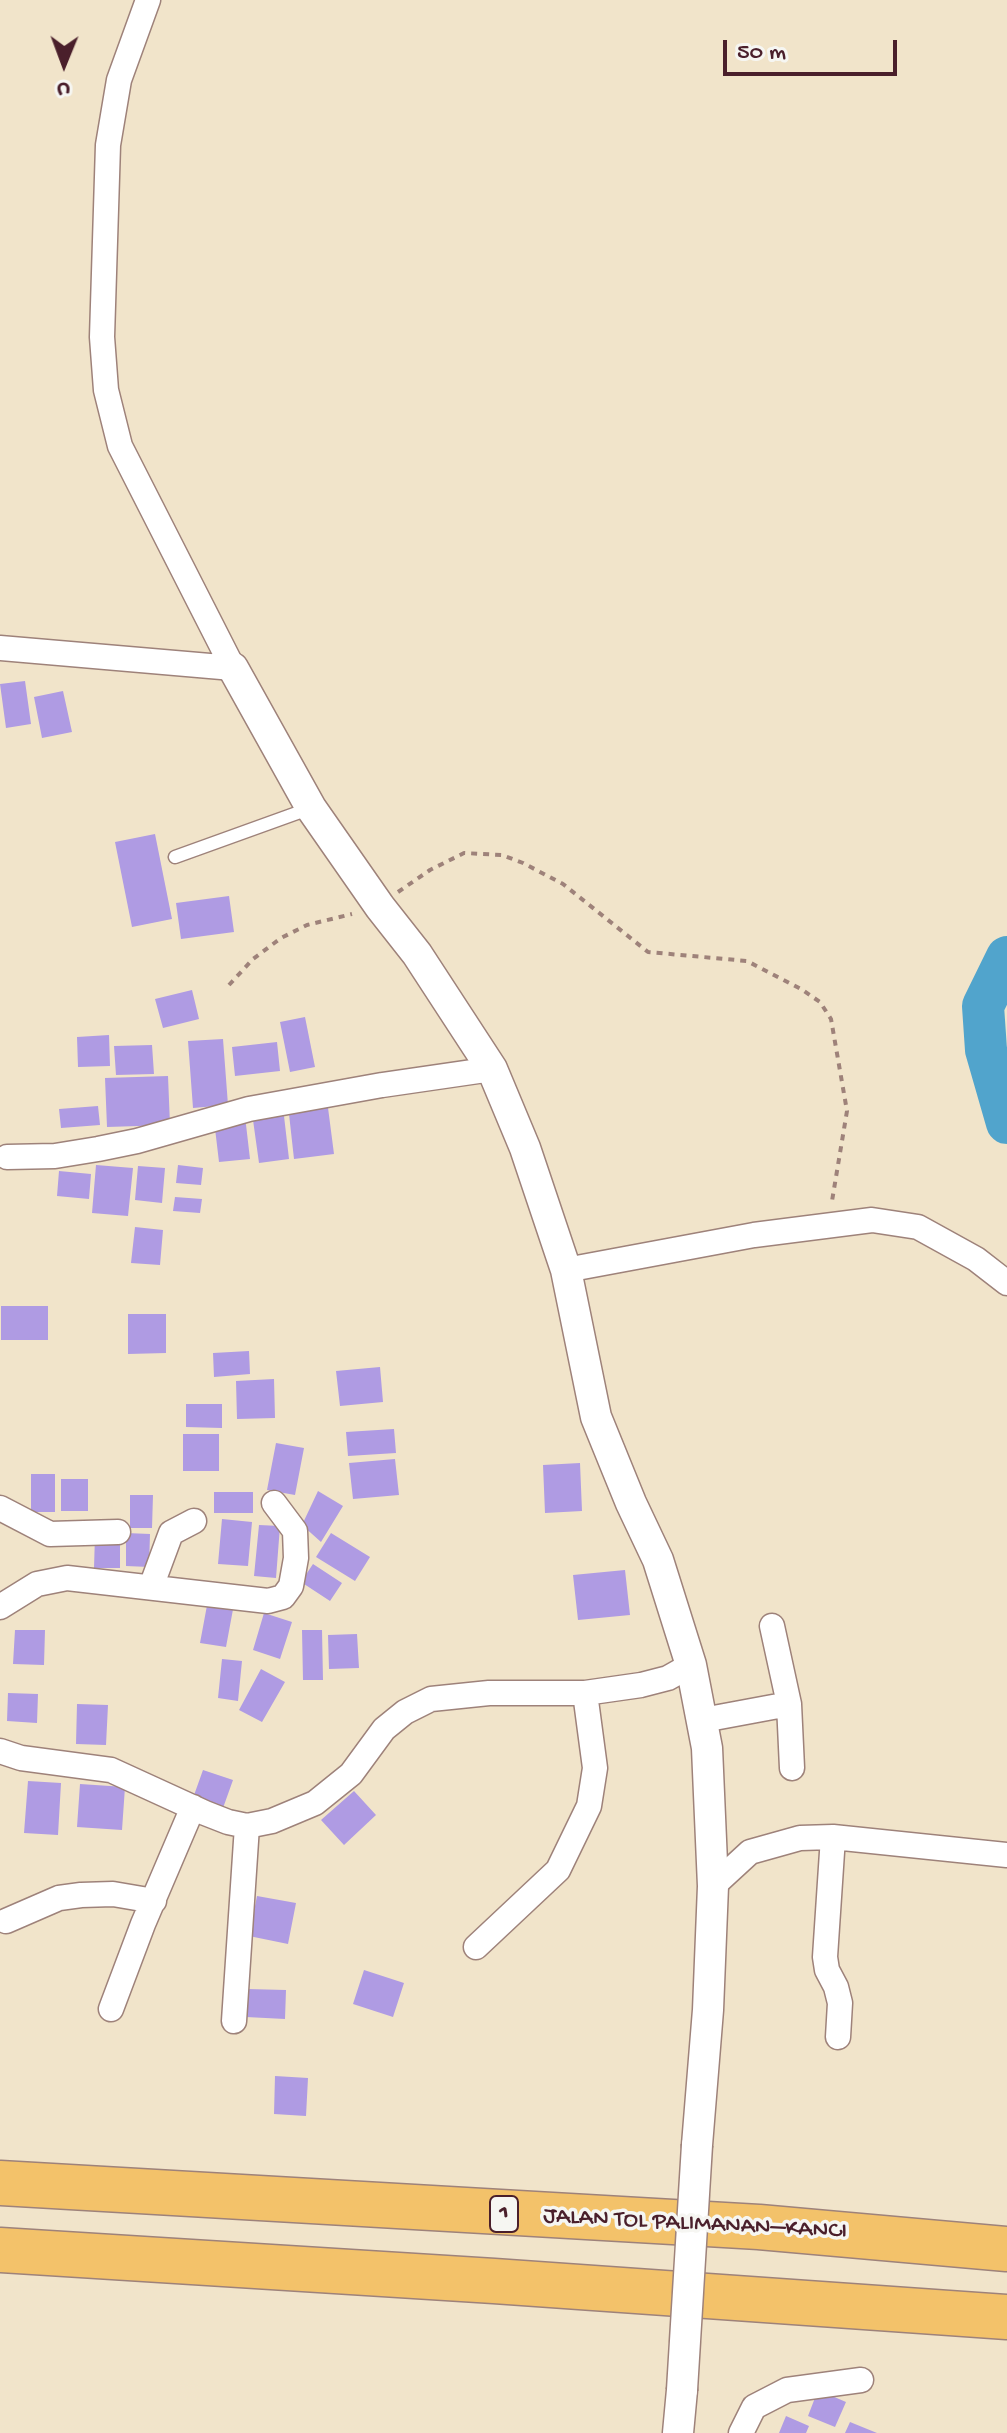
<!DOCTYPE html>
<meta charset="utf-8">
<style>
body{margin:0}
#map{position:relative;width:1007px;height:2433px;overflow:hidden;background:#f1e4ca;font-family:"Gochi Hand",sans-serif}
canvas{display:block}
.north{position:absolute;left:24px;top:24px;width:80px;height:80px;-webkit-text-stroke:6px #f6f6f2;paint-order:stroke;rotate:181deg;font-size:22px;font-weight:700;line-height:32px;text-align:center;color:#4a1f2b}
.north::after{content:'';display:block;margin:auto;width:28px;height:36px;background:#4a1f2b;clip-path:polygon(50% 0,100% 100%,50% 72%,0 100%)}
.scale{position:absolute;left:723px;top:40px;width:174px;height:36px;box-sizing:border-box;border:4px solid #4a1f2b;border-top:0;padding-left:10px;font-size:24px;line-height:28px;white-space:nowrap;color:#4a1f2b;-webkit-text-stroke:6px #f6f6f2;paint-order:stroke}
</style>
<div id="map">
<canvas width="1007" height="2433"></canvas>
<div class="north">U</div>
<div class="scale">50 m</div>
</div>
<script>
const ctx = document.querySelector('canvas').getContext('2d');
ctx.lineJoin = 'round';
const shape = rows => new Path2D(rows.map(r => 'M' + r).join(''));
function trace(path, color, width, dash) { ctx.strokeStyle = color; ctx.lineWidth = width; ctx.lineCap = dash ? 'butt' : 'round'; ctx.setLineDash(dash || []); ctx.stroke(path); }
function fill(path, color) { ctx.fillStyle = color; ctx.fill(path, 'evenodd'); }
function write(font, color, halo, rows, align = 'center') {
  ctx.font = font + ' "Gochi Hand",sans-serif'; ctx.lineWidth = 7; ctx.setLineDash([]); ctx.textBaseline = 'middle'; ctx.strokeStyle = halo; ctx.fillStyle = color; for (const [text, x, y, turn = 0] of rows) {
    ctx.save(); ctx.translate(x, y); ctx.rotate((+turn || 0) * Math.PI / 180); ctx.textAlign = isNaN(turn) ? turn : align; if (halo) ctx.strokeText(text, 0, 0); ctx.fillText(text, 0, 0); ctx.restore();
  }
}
trace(shape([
 [1007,957,983,1006,986,1050,1007,1123]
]), '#51a4cc', 42);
fill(shape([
 [25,681,31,724,6,728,0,684],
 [63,691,72,732,42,738,34,697],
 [155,834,172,919,132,927,115,842],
 [229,896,234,932,181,939,176,903],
 [192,990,199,1019,163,1028,155,999],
 [305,1017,315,1067,290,1072,280,1022],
 [109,1035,110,1066,78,1067,77,1037],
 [223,1039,228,1105,193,1108,188,1041],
 [277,1042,280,1071,235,1076,232,1047],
 [152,1045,154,1074,116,1075,114,1046],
 [168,1076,170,1125,107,1127,105,1078],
 [327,1100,334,1154,294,1159,288,1105],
 [98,1106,100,1125,61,1128,59,1109],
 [245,1116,250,1159,219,1162,214,1120],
 [284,1116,289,1159,259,1163,253,1120],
 [96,1165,133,1168,128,1216,92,1213],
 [178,1165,203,1168,201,1185,176,1183],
 [138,1166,165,1168,162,1203,135,1200],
 [59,1171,91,1174,89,1199,57,1196],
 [175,1197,202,1199,200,1213,173,1211],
 [135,1227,163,1230,160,1265,131,1263],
 [1,1306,48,1306,48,1340,1,1340],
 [128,1314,166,1314,166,1353,128,1354],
 [249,1351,250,1374,214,1377,213,1353],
 [380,1367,383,1402,340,1406,336,1371],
 [274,1379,275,1418,237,1419,236,1381],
 [186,1404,222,1404,222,1428,186,1427],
 [394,1429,396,1453,348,1456,346,1432],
 [183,1434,219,1434,219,1471,183,1471],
 [276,1443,304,1448,295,1495,267,1490],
 [395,1459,399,1495,353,1499,349,1463],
 [580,1463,582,1511,545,1513,543,1465],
 [31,1474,55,1474,55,1512,31,1512],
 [61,1479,88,1479,88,1511,61,1511],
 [318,1491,343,1506,321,1542,302,1525],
 [214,1492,253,1492,253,1513,214,1513],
 [130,1495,153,1495,152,1528,130,1528],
 [222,1519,252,1522,248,1566,218,1564],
 [259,1525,280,1526,276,1578,254,1576],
 [126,1533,150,1534,149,1567,126,1566],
 [331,1533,370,1557,355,1581,316,1557],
 [95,1535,120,1536,120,1568,94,1568],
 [313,1564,342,1583,330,1601,301,1582],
 [625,1570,630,1615,578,1620,573,1575],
 [208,1600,234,1604,226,1647,200,1643],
 [264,1613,292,1622,280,1659,253,1650],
 [15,1630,45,1630,44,1665,13,1664],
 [302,1630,322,1630,323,1680,303,1680],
 [357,1634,359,1668,329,1669,328,1635],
 [222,1659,242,1661,238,1701,218,1698],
 [261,1669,285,1682,262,1722,239,1710],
 [8,1693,38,1694,37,1723,7,1721],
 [77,1704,108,1705,106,1745,76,1744],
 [203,1770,233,1780,223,1808,193,1798],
 [28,1781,61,1783,58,1835,24,1833],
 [80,1784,125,1787,122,1830,77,1827],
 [354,1791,376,1815,344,1845,321,1820],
 [257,1896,296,1903,288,1944,249,1936],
 [364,1970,404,1983,393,2017,353,2004],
 [247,1989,286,1990,285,2019,246,2017],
 [275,2076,308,2078,306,2116,274,2114],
 [818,2390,846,2402,835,2427,808,2416],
 [786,2416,809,2426,806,2433,779,2433],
 [850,2422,877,2433,845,2433]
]), '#af9be3');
const service = shape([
 [175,857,311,808]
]);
const minor = shape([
 [148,0,119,80,108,145,102,337,106,390,120,446,233,668],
 [0,648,233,668],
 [7,1157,55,1156,98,1149,137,1141,249,1109,382,1085,492,1069],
 [566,1270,754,1235,872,1220,918,1227,976,1259,1007,1283],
 [0,1508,50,1534,118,1532],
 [151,1587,171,1533,194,1521],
 [0,1607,37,1584,67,1578,268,1601,283,1597,291,1586,296,1558,295,1531,274,1503],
 [789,1704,792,1768],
 [703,1720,789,1704,772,1626],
 [0,1751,21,1758,111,1770,205,1813,228,1822,247,1826,272,1821,315,1803,351,1774,384,1729,405,1712,431,1699,489,1693,585,1693,641,1685,668,1678,691,1665],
 [833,1837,825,1957,827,1970,836,1987,840,2003,838,2037],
 [713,1886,750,1852,800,1838,833,1837,1007,1855],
 [6,1921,59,1898,81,1895,113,1894,154,1901],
 [476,1947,558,1870,589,1806,595,1768,585,1693],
 [111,2009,143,1924,193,1807],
 [234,2021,247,1826],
 [741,2433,754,2407,787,2390,861,2380]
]);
const tertiary = shape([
 [233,668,311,808,380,907,417,954,492,1069,525,1148,566,1270,596,1417,631,1503,658,1560,691,1665,707,1748,713,1886,708,2010,697,2145],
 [678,2433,682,2390]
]);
const motorway = shape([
 [0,2183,759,2227,1007,2249],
 [0,2250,494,2281,1007,2317]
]);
trace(service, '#9e827a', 15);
trace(minor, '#9e827a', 27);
trace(tertiary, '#9e827a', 33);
trace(motorway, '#9e827a', 47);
trace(shape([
 [398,892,430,870,464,853,502,855,523,863,563,884,648,952,747,961,801,989,820,1002,831,1019,847,1111,832,1201],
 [229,985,253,959,281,938,307,925,352,914]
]), '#9e827a', 4, [6, 6]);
trace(service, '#fff', 12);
trace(minor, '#fff', 24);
trace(tertiary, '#fff', 30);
trace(motorway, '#f3c26a', 44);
const tertiaryBridge = shape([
 [682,2390,697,2145]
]);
trace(tertiaryBridge, '#9e827a', 33, []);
trace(tertiaryBridge, '#fff', 30);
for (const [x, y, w] of [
 [504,2214,28]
]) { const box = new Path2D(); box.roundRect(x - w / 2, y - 18, w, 36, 6); ctx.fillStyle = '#f6f6f2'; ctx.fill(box); trace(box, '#4a1f2b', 2); }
write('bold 22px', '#4a1f2b', null, [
 ["1",504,2214]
]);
write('24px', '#4a1f2b', '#f6f6f2', [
 ["JALAN TOL PALIMANAN–KANCI",695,2225,3]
]);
</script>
